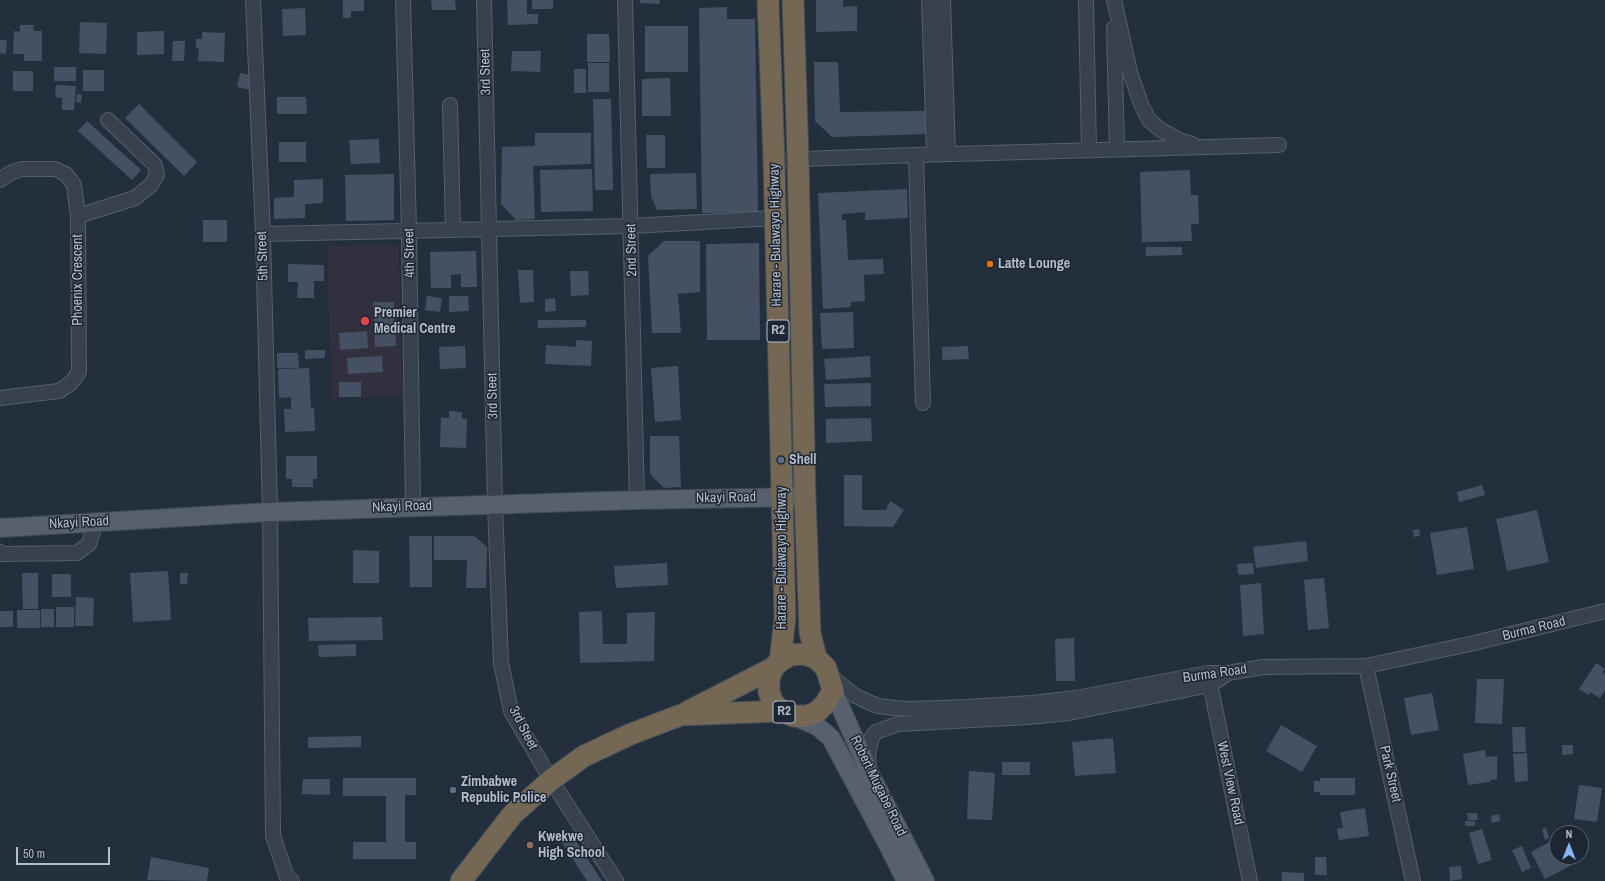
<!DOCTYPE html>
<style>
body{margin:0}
#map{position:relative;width:1605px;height:881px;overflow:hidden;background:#242f3e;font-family:"Archivo Narrow",sans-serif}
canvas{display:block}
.north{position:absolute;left:1549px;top:825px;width:40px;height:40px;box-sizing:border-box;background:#1d2633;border:1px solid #59626f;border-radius:50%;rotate:0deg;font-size:11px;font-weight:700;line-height:16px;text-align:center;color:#b4bcc9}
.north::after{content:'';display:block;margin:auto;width:14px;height:18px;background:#8ab4f8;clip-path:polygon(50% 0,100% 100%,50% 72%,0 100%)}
.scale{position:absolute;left:16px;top:847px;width:94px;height:18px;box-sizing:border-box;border:2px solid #b4bcc9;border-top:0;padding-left:5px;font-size:12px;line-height:14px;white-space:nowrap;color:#b4bcc9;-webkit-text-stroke:3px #1d2633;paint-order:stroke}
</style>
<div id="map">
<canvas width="1605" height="881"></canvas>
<div class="north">N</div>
<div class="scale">50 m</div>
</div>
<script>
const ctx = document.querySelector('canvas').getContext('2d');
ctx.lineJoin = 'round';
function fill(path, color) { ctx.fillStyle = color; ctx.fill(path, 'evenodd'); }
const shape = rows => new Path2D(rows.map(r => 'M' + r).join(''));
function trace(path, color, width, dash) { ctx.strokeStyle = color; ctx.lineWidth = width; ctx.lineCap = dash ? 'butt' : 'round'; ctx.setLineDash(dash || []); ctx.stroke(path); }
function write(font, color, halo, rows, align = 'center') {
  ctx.font = font + ' "Archivo Narrow",sans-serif'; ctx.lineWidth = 3; ctx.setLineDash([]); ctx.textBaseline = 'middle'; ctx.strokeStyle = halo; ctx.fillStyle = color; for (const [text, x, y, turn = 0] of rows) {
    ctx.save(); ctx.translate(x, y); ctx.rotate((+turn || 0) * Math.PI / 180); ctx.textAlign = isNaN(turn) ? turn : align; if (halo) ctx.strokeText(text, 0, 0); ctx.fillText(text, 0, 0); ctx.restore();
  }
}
fill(shape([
 [398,245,403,396,332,398,327,246]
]), '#32303f');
fill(shape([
 [343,0,364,0,364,11,351,11,351,18,343,18],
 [431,0,455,0,456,10,432,10],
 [507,0,527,0,527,14,538,14,538,24,508,25],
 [532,0,553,0,553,9,532,9],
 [640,0,660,0,659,4,640,3],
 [816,0,843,0,843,7,857,6,857,31,816,32],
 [727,7,727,19,755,19,758,212,702,213,699,8],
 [305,8,306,35,283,36,282,9],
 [80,22,107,23,106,54,79,53],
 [20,25,34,25,33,31,42,31,42,61,24,61,24,54,13,54,14,31,20,32],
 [645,26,688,26,688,72,645,72],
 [164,31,164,54,137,55,137,32],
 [202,32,225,33,224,62,198,61,199,49,196,48,196,39,202,39],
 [587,34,609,34,610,62,587,62],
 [0,40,7,40,6,54,0,53],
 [173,41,185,41,184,61,172,61],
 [512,51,541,51,540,72,511,71],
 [814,62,838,62,840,112,930,111,931,134,832,137,815,121],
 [588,63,609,63,609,92,588,92],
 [54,67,76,67,76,81,54,81],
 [574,69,586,69,586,93,574,93],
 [83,70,104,70,104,91,83,91],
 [13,71,33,71,33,91,13,91],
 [240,73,254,76,251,90,237,87],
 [670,78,671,116,642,116,642,79],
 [56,85,76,86,74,110,62,110,62,98,55,97],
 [77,94,82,95,81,103,76,102],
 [277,97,306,97,307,114,277,114],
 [593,99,611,99,613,190,595,190],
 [139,104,197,162,184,176,125,118],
 [87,121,141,170,132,180,78,131],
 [535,133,591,133,591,164,533,166,535,219,516,220,501,204,502,147,535,146],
 [646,135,665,135,665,168,647,168],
 [379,139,380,163,351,164,349,140],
 [279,142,306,142,306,162,279,162],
 [592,169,593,211,541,212,540,170],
 [1190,170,1191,195,1198,195,1199,224,1191,224,1192,241,1142,242,1140,172],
 [696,173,697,209,657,210,651,196,650,174],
 [394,174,394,220,346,221,345,175],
 [323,179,323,203,305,204,305,218,274,219,274,198,294,197,294,180],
 [907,189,908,218,865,220,865,212,842,214,842,220,846,220,848,260,883,259,884,274,864,275,865,301,851,302,851,307,823,309,818,193],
 [203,220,227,220,227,242,203,242],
 [664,241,700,241,700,292,678,294,681,333,652,333,648,256],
 [759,243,760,340,707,340,706,244],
 [1146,247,1182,247,1182,255,1146,256],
 [476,251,477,287,461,287,461,274,451,275,451,288,431,288,430,252],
 [288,264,324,265,324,281,314,281,314,298,297,298,298,282,288,282],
 [518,270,533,270,534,302,520,303],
 [570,271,588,271,589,295,571,296],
 [427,296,442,298,440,312,425,310],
 [449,296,468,296,469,311,449,312],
 [555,298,556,311,545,312,545,299],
 [373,302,394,302,396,346,375,347],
 [853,312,854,348,822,349,820,313],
 [538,320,586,320,586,327,538,328],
 [367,331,368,348,340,350,339,333],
 [576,340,592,341,591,366,545,364,546,345,576,347],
 [465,346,466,368,440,369,439,347],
 [968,346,969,359,942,360,942,347],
 [305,350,325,350,325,358,305,359],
 [277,353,298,353,299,368,277,368],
 [382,356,383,372,348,374,347,358],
 [870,356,871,377,826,380,824,359],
 [678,366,681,420,655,422,651,368],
 [309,368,311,408,314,408,315,431,285,432,284,409,291,409,291,397,279,398,278,369],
 [339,382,361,382,361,397,339,397],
 [871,383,871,406,825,407,824,384],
 [449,411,462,412,462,419,467,419,466,448,440,447,441,418,449,418],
 [871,418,872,441,826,443,826,419],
 [650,436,679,436,681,487,664,488,650,474],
 [286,456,317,456,317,479,313,479,313,487,292,487,292,479,286,479],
 [844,475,862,475,862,510,886,510,890,501,904,510,893,527,844,526],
 [1482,485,1485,495,1459,502,1457,492],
 [1537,510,1549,562,1507,571,1496,519],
 [1467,527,1474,569,1437,575,1430,533],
 [1419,529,1420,536,1414,537,1413,530],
 [409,536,432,536,432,587,410,587],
 [434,536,474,536,487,547,486,588,466,588,467,560,434,560],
 [1306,541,1308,561,1256,568,1253,547],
 [353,550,379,551,379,583,353,583],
 [667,563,668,585,616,588,614,566],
 [1253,563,1254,574,1238,575,1237,564],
 [168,571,171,620,133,622,130,573],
 [22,573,38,573,38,609,23,609],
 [180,573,188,573,187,584,180,584],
 [52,574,71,574,71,597,52,597],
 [1324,578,1329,628,1308,630,1304,580],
 [1261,583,1264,634,1243,636,1240,585],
 [76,597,94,598,93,626,75,626],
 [56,607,74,607,74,627,56,627],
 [41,609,54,609,54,627,41,627],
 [17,610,40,610,40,628,17,628],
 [0,611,13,611,13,627,0,627],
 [602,611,603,644,627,644,627,613,655,612,654,661,580,663,579,612],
 [382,617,383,640,309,641,308,618],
 [1074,638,1075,681,1056,681,1055,639],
 [356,644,356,656,319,657,318,645],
 [1596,663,1605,669,1602,672,1605,674,1605,690,1600,698,1590,692,1588,695,1579,689],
 [1477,679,1504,679,1502,724,1475,723],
 [1432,693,1439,730,1411,735,1404,698],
 [1281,725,1317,746,1302,772,1266,751],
 [1512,727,1525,727,1526,752,1513,752],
 [361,736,361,747,308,748,308,737],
 [1113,738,1116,773,1075,776,1072,742],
 [1562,745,1573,745,1573,754,1562,755],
 [1485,750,1486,757,1497,756,1497,779,1490,780,1490,782,1468,785,1463,754],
 [1527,753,1528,781,1515,782,1513,754],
 [1002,762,1030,762,1030,775,1002,775],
 [969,771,995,773,992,820,967,819],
 [343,778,416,778,416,795,405,795,405,842,416,842,416,859,353,859,353,842,386,842,386,796,343,796],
 [1320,778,1355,778,1355,795,1320,795,1320,792,1314,792,1314,781,1320,781],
 [303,779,330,779,330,795,302,794],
 [1579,785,1602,788,1597,822,1574,819],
 [1365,808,1369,836,1339,840,1337,829,1343,828,1340,812],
 [1467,813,1477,813,1478,820,1468,820],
 [1499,814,1500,821,1492,823,1491,816],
 [1465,821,1475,821,1475,826,1465,826],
 [1546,828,1549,838,1545,840,1542,829],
 [1482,829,1492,860,1478,864,1469,833],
 [571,834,602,881,587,881,561,841],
 [1555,839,1557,843,1557,857,1565,857,1570,866,1545,879,1531,852],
 [1522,846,1531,868,1522,872,1512,850],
 [151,857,209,868,207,881,147,880],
 [1315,857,1326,857,1327,875,1315,875],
 [1461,866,1462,879,1450,881,1449,867],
 [1282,872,1304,873,1304,881,1282,881]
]), '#455162');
const minor = shape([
 [253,0,263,234,270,512,273,836,287,877,292,881],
 [403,0,409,230,413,506],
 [484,0,495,504,501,663,511,711,551,780,616,881],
 [625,0,637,500],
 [929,0,934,154],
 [943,0,948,154],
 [1086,0,1089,150],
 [1114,0,1130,72,1141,104,1149,120,1161,130,1179,140,1192,144],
 [1114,28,1117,149],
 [450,105,453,230],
 [916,155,923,403],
 [774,160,916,155,1279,145],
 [0,180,10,173,22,169,55,169,66,174,74,185,78,216,79,372,71,383,59,391,0,398],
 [78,216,135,198,151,185,157,175,155,165,108,120],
 [263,234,631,226,775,218],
 [0,552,2,554,77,553,89,544,96,522],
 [1366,666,1413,881],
 [830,676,854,695,866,701,878,706,894,708,910,709,967,707,1032,703,1076,698,1208,673,1228,673,1263,667,1366,666,1470,644,1605,611],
 [1209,678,1250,881],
 [869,766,868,754,872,737,876,732,898,724,1028,717,1069,713,1210,685,1228,673]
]);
const major = shape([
 [0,528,270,512,637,500,805,497],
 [833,690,870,774,925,881],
 [793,716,817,726,831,738,888,845,906,881]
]);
const highway = shape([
 [768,0,774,160,785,618,780,661],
 [793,0,798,159,805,497,810,632,816,658,826,668,833,690,826,703,817,712,806,716,793,716,782,711,773,703,769,692,769,679,773,668,780,661,791,655,804,654,816,658],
 [687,712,773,668],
 [461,881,512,815,551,780,584,756,631,734,681,715,782,711]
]);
trace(minor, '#565f6c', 16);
trace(major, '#414a57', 20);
trace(highway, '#434c59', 23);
trace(minor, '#38414e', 14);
trace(major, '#56606e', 18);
trace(highway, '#746855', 21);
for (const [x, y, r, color] of [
 [990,264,4,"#e8710a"],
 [365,321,5,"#e0444e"],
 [781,460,4,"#5c6f8a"],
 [453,790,4,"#5c6f8a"],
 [530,845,4,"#8d6e63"]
]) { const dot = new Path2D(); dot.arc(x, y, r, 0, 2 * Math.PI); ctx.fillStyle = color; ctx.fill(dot); trace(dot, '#1d2633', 1.5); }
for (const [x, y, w] of [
 [778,331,22],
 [784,712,22]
]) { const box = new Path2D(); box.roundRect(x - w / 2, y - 11, w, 22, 3); ctx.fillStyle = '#1d2633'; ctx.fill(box); trace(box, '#b4bcc9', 1); }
write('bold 13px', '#b4bcc9', null, [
 ["R2",778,331],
 ["R2",784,712]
]);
write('14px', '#b4bcc9', '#1d2633', [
 ["3rd Steet",486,72,-91],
 ["Harare - Bulawayo Highway",776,235,-91],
 ["2nd Street",632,250,-91],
 ["4th Street",410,253,-91],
 ["5th Street",263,256,-92],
 ["Phoenix Crescent",78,280,-90],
 ["3rd Steet",493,396,-91],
 ["Nkayi Road",726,498,-1],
 ["Nkayi Road",402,507,-2],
 ["Nkayi Road",79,523,-3],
 ["Harare - Bulawayo Highway",782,558,-90],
 ["Burma Road",1534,629,-14],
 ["Burma Road",1215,674,-8],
 ["3rd Steet",523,728,63],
 ["Park Street",1390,774,77],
 ["West View Road",1230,783,78],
 ["Robert Mugabe Road",878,786,64]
]);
write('bold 14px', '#b4bcc9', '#1d2633', [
 ["Latte Lounge",998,264],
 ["Premier",374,313],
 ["Medical Centre",374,329],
 ["Shell",789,460],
 ["Zimbabwe",461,782],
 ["Republic Police",461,798],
 ["Kwekwe",538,837],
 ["High School",538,853]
], 'left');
</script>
